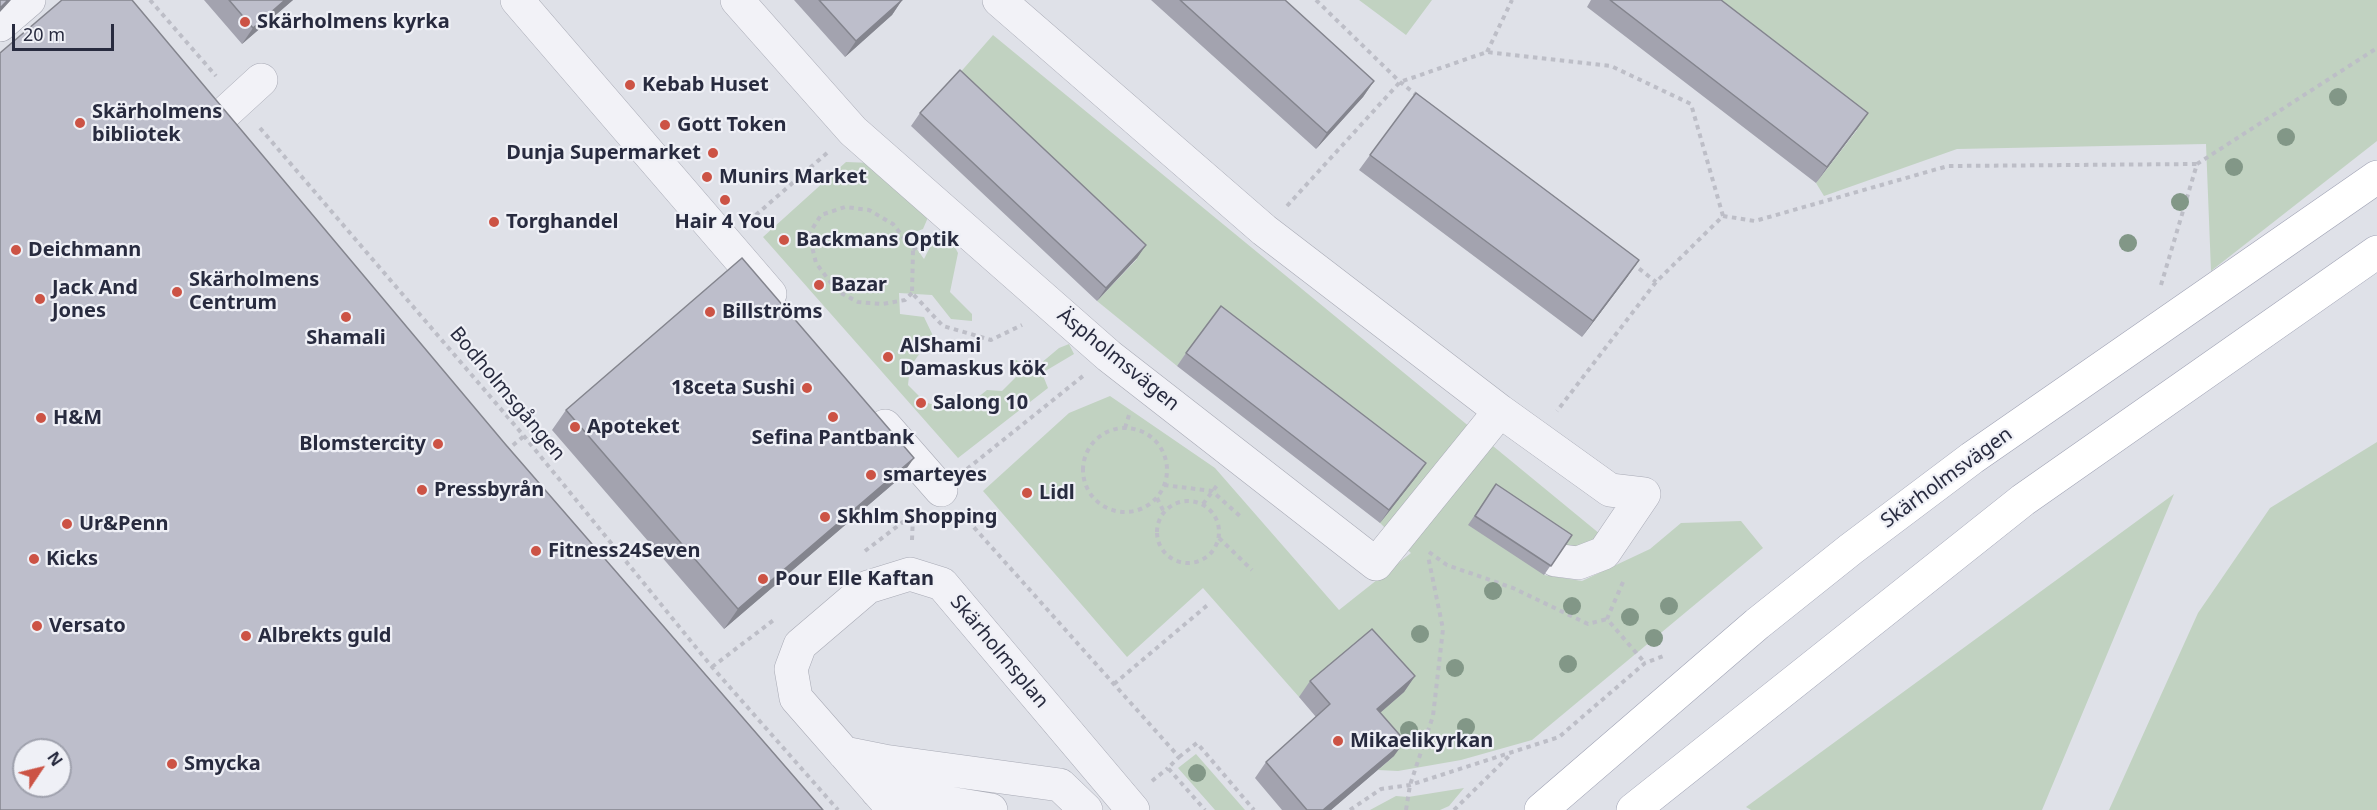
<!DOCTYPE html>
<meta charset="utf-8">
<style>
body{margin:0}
#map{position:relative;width:2377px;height:810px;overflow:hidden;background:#dfe1e8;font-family:"Noto Sans",sans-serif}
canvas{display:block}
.north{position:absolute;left:12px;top:738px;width:60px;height:60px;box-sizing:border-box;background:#eff0f6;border:2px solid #9fa1ad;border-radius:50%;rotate:55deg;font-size:16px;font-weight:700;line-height:24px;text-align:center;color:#282b3f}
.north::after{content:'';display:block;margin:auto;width:21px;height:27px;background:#cc5345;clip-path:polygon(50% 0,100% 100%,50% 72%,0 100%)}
.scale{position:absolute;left:12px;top:24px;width:102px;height:27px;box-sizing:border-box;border:3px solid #282b3f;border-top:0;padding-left:8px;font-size:18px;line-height:21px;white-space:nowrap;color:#282b3f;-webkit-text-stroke:4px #eff0f6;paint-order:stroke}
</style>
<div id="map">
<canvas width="2377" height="810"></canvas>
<div class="north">N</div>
<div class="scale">20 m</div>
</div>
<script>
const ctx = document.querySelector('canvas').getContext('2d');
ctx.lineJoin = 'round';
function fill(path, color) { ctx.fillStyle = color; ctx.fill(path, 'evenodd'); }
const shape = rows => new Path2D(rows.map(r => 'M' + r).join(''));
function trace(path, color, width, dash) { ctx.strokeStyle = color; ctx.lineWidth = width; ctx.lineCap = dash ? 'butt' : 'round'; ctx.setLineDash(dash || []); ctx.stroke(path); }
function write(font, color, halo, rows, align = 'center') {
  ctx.font = font + ' "Noto Sans",sans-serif'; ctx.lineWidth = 4.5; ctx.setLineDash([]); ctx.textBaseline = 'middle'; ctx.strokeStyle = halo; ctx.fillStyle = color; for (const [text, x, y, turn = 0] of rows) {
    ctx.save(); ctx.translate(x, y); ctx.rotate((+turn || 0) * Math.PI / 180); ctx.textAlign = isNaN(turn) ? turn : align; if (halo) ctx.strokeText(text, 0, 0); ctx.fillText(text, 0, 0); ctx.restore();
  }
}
fill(shape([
 [1359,0,1432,0,1406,35],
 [1690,0,2377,0,2377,141,2211,271,2206,144,1957,149,1824,196,1816,183,1857,130],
 [993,35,1600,534,1589,550,1562,549,1544,575,1582,581,1650,549,1681,523,1741,521,1763,548,1532,740,1461,760,1398,771,1378,770,1394,756,1299,697,1203,588,1127,657,983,491,1069,413,1110,396,1215,468,1339,610,1411,553,1380,523,1212,320,1177,366,1097,301,1137,259,951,83],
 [846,162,872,163,929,215,923,229,907,235,924,259,934,239,949,236,958,253,950,292,972,314,972,321,951,319,932,295,899,293,900,314,924,317,935,340,925,346,910,367,908,385,925,402,949,410,966,407,987,390,1002,391,1018,375,1012,358,1034,369,1059,348,1069,344,1074,354,1042,373,1048,388,958,458,763,237],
 [2377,442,2377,810,2109,810,2198,613,2270,508],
 [2174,494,2042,810,1751,810,1746,807],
 [1196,754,1245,810,1215,810,1178,768],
 [1464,788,1449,806,1440,810,1370,810,1396,796,1408,797]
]), '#c1d2c1');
const minor = shape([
 [517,0,770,294],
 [737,0,853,131,1109,356,1376,564,1500,411],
 [999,0,1264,230,1500,411,1610,490,1644,494,1604,553,1578,563,1555,560],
 [0,25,29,0],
 [213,124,261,80],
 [885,426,941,490],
 [844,753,884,761,1060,785,1086,810],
 [877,791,991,810],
 [894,810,796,698,791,669,800,645,868,587,910,574,942,584,1133,810]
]);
const major = shape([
 [1541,810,1757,624,1851,549,1972,458,2377,177],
 [1633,810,2023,500,2377,252]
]);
trace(minor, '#a8aab5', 34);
trace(major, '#9fa2b4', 34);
trace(shape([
 [150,0,216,76],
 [1316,0,1400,82,1418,96],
 [1487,52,1512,0],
 [260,128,524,436,712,667,838,810],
 [1287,206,1400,82,1487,52,1611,66,1691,104,1723,216,1656,282,1557,411],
 [1723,216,1755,221,1948,166,2197,164],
 [749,221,827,153],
 [913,250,926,239],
 [1632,263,1656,282],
 [2161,285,2197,164,2377,48],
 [912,293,905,300,882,304,858,302,837,291,816,263,809,234,821,215,845,207,869,210,893,224,913,250,912,293,943,326,991,340,1022,325],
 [1125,428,1129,415],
 '1083 470a42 42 0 1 1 84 0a42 42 0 1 1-84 0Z',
 [506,451,524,436],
 [967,469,1083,376],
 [1164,485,1212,491,1242,518],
 [1157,498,1164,512],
 '1157 532a31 31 0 1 1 62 0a31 31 0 1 1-62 0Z',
 [1203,504,1218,484],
 [962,514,1179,757,1168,768,1205,810],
 [1219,538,1252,570],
 [912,540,913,515],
 [865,551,916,512],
 [1429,552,1447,565,1513,588,1588,624,1607,619],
 [1623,582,1607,619,1645,663],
 [712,667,775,619],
 [1114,684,1210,603],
 [1179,757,1197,743,1254,810],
 [1152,781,1168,768],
 [1350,810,1381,789,1410,785,1559,737,1645,663,1666,655],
 [1406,810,1410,785,1433,716,1443,629,1428,556],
 [1454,810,1511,754]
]), '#bdbec7', 4, [4.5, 4.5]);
trace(minor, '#f2f2f7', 33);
trace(major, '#fff', 33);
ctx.fillStyle = '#829787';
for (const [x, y] of [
 [2338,97],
 [2286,137],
 [2234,167],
 [2180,202],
 [2128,243],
 [1493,591],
 [1572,606],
 [1669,606],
 [1630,617],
 [1420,634],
 [1654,638],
 [1568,664],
 [1455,668],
 [1466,727],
 [1409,730],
 [1197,773]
]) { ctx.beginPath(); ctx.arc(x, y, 9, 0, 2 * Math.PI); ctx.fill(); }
fill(shape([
 [204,0,293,0,242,44],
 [794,0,902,0,892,15,845,57],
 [1151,0,1285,0,1374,81,1363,97,1316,149],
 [1591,0,1721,0,1868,113,1816,183,1587,7],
 [920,113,1146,245,1137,258,1097,301,911,126],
 [1370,155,1628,276,1582,337,1359,170],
 [1186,353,1417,476,1380,523,1177,366],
 [566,410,900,478,724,629,552,430],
 [1496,484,1572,535,1544,575,1468,525],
 [1415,676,1404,692,1380,713,1394,756,1331,810,1282,810,1255,778,1266,762,1316,717,1299,697,1310,681]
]), '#a3a3af');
fill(shape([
 [8,0,11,0,0,12,0,8],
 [285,0,293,0,242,44,253,28],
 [902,0,892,15,845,57,856,41],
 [1374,81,1363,97,1316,149,1327,133],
 [1868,113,1857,129,1816,183,1827,167],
 [1146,245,1137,258,1097,301,1106,288],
 [1639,260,1628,276,1582,337,1593,321],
 [914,458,900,478,724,629,738,609],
 [1426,463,1417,476,1380,523,1389,510],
 [1415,676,1404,692,1366,725,1377,709],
 [1405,741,1394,756,1331,810,1323,810]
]), '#84858e');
const building = shape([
 [0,0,8,0,0,8,0,0],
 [62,0,132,0,506,445,823,810,0,810,0,53,62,0],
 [24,750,60,750,60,786,24,786,24,750],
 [229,0,285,0,253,28,229,0],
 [819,0,902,0,856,41,819,0],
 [1180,0,1285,0,1374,81,1327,133,1180,0],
 [1610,0,1721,0,1868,113,1827,167,1610,0],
 [960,70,1146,245,1106,288,920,113,960,70],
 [1416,93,1639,260,1593,321,1370,155,1416,93],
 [742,258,914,458,738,609,566,410,742,258],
 [1221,306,1426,463,1389,510,1186,353,1221,306],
 [1496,484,1572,535,1551,566,1475,516,1496,484],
 [1372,629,1415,676,1377,709,1405,741,1323,810,1307,810,1266,762,1330,704,1310,681,1372,629]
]);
fill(building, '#bdbecb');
trace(building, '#84858e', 1.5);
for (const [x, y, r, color] of [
 [245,22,6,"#cc5345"],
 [630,85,6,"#cc5345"],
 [80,123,6,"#cc5345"],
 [665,125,6,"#cc5345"],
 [713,153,6,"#cc5345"],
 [707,177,6,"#cc5345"],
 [725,200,6,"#cc5345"],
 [494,222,6,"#cc5345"],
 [784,240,6,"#cc5345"],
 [16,250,6,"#cc5345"],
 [819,285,6,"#cc5345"],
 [177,292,6,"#cc5345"],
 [40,299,6,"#cc5345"],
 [710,312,6,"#cc5345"],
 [346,317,6,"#cc5345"],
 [888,357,6,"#cc5345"],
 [807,388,6,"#cc5345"],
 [921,403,6,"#cc5345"],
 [833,417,6,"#cc5345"],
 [41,418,6,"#cc5345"],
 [575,427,6,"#cc5345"],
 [438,444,6,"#cc5345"],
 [871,475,6,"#cc5345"],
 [422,490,6,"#cc5345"],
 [1027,493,6,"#cc5345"],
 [825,517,6,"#cc5345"],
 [67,524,6,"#cc5345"],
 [536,551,6,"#cc5345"],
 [34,559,6,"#cc5345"],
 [763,579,6,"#cc5345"],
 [37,626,6,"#cc5345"],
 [246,636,6,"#cc5345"],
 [1338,741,6,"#cc5345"],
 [172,764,6,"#cc5345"]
]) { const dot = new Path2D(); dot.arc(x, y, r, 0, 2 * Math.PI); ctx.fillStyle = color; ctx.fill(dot); trace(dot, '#eff0f6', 2); }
write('bold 20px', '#282b3f', '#eff0f6', [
 ["Skärholmens kyrka",257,22],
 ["Kebab Huset",642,85],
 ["Skärholmens",92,112],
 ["bibliotek",92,135],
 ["Gott Token",677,125],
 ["Dunja Supermarket",701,153,"right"],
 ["Munirs Market",719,177],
 ["Torghandel",506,222],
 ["Hair 4 You",725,222,"center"],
 ["Backmans Optik",796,240],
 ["Deichmann",28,250],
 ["Skärholmens",189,280],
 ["Centrum",189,303],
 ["Bazar",831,285],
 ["Jack And",52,288],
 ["Jones",52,311],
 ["Billströms",722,312],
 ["Shamali",346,338,"center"],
 ["AlShami",900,346],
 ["Damaskus kök",900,369],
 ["18ceta Sushi",795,388,"right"],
 ["Salong 10",933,403],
 ["H&M",53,418],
 ["Apoteket",587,427],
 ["Sefina Pantbank",833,438,"center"],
 ["Blomstercity",426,444,"right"],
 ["smarteyes",883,475],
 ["Pressbyrån",434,490],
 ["Lidl",1039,493],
 ["Skhlm Shopping",837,517],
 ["Ur&Penn",79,524],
 ["Fitness24Seven",548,551],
 ["Kicks",46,559],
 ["Pour Elle Kaftan",775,579],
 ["Versato",49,626],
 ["Albrekts guld",258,636],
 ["Mikaelikyrkan",1350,741],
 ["Smycka",184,764]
], 'left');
write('20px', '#282b3f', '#eff0f6', [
 ["Äspholmsvägen",1118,360,39],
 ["Bodholmsgången",507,394,50],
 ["Skärholmsvägen",1947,478,-36],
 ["Skärholmsplan",999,652,50]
]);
</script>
